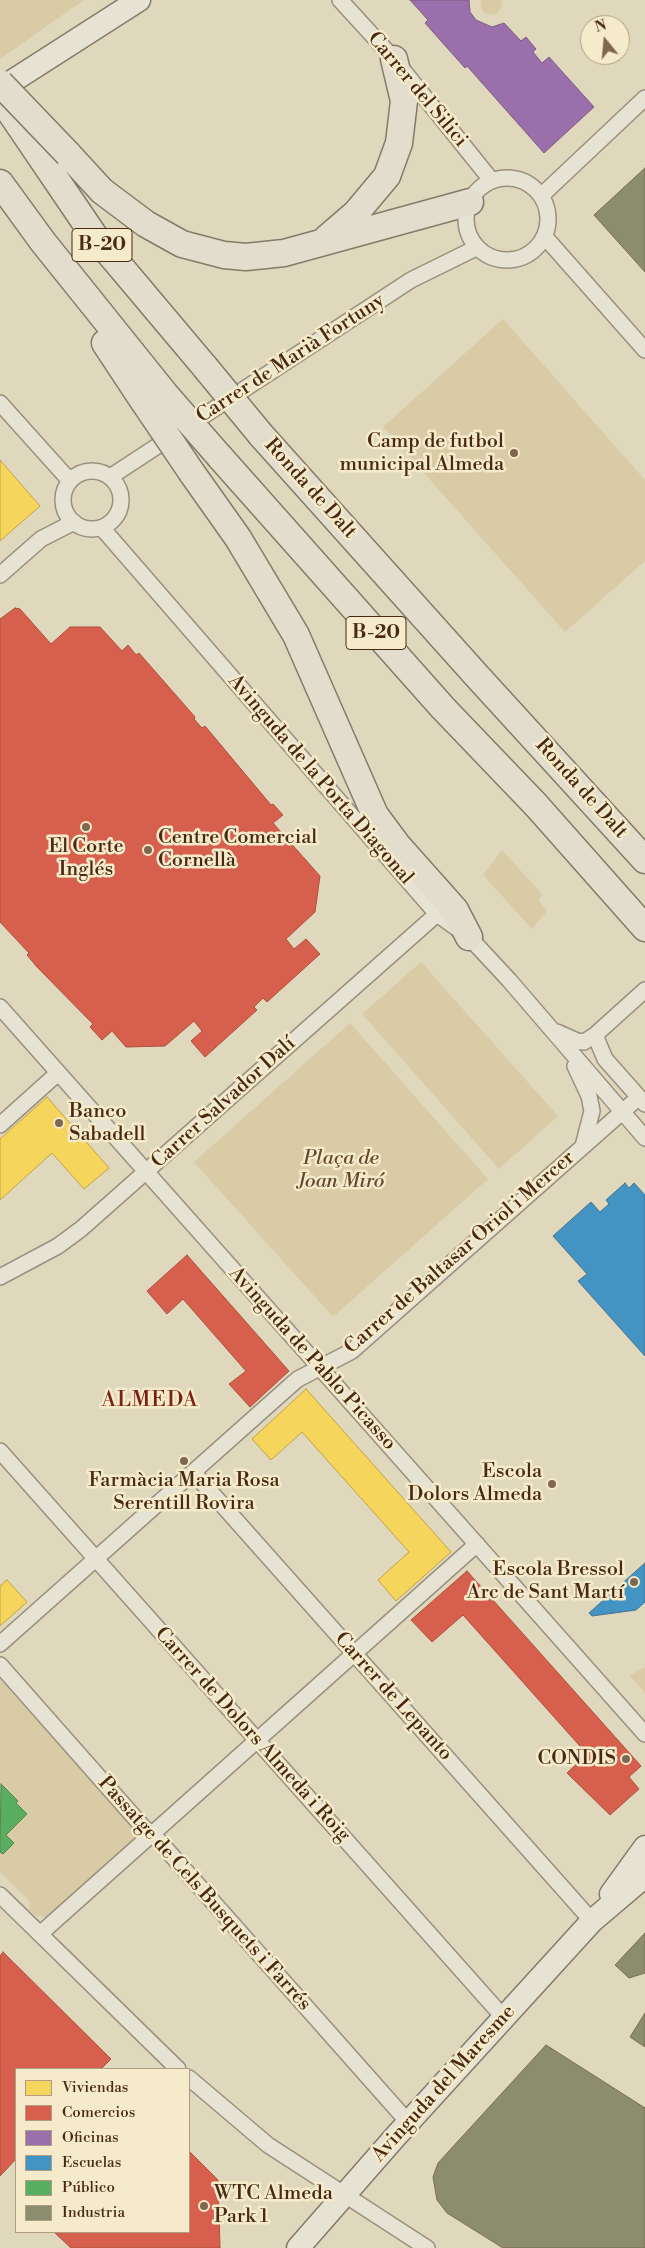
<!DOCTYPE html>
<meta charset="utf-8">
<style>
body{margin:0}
#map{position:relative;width:645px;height:2248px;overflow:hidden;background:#e0d8bc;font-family:"Libre Bodoni",serif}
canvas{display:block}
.legend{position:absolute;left:15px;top:2068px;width:175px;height:165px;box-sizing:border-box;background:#f5ebca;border:1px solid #b09d81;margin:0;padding:6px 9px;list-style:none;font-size:15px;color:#492914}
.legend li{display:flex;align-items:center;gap:10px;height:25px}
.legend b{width:25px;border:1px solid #b09d81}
.north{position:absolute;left:580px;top:15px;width:50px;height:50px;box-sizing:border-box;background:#f5ebca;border:1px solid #b09d81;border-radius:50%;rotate:343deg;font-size:14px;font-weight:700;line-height:20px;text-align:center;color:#492914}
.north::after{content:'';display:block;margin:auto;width:18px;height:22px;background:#7e664f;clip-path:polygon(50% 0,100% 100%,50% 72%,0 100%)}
</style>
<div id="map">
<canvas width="645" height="2248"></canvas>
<ul class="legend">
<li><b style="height:14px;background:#f6d55c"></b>Viviendas</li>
<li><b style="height:14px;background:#d6604d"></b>Comercios</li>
<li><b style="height:14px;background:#9970ab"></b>Oficinas</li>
<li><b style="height:14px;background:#4393c3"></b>Escuelas</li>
<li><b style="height:14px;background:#5aae61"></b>Público</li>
<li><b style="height:14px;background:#8c8c6e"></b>Industria</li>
</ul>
<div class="north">N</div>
</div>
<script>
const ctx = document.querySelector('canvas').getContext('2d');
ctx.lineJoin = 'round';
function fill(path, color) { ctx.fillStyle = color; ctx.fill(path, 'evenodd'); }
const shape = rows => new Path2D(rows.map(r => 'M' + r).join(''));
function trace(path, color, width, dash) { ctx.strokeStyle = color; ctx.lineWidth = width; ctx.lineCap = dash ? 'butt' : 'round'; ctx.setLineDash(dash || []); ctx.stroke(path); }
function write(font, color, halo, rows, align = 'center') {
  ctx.font = font + ' "Libre Bodoni",serif'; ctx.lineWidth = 5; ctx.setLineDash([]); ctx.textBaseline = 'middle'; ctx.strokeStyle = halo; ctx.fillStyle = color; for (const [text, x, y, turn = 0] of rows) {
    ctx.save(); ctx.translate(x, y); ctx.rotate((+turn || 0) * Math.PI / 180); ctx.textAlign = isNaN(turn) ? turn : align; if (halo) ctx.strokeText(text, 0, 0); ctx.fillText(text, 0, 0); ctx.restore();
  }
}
fill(shape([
 [0,0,84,0,0,59],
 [481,0,501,0,502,5,499,12,493,15,486,14,482,10],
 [503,319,645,480,645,561,565,632,383,427],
 [502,850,542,894,539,901,547,911,532,929,483,875],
 [421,962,558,1116,499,1169,362,1014],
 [350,1023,488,1179,333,1317,194,1162],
 [645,1667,645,1693,630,1676],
 [0,1679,129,1823,132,1820,142,1832,134,1845,131,1842,66,1900,69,1903,47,1917,37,1916,29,1911,30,1902,0,1872]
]), '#d9cba5');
const homes = shape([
 [0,460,40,506,0,541,0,460],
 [47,1097,109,1168,84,1189,52,1153,0,1200,0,1139,47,1097],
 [306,1389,451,1552,396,1601,378,1580,409,1552,302,1432,271,1460,252,1439,306,1389],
 [7,1580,27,1602,0,1626,0,1586,7,1580]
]);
fill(homes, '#f6d55c');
trace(homes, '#c2a146', 1);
const shops = shape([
 [15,608,20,609,51,644,70,627,100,627,122,651,128,645,136,655,139,653,195,717,194,719,202,728,205,726,271,805,273,804,283,815,273,823,320,876,315,912,286,939,294,949,306,939,320,954,267,1002,263,998,254,1007,257,1010,205,1057,191,1041,202,1031,194,1021,165,1046,126,1047,112,1031,102,1040,90,1027,93,1024,37,967,27,955,29,953,0,922,0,619,15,608],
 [187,1255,289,1371,250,1407,229,1384,246,1371,183,1299,167,1314,147,1291,187,1255],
 [467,1571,641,1766,629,1777,639,1789,610,1815,567,1773,587,1754,463,1615,432,1642,411,1620,467,1571],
 [3,1952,111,2059,101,2069,16,2069,16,2159,0,2176,0,1956,3,1952],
 [189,2151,218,2180,220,2248,71,2248,54,2232,189,2232,189,2151]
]);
fill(shops, '#d6604d');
trace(shops, '#ac503c', 1);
const offices = shape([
 [410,0,469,0,470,12,476,20,492,27,504,23,521,41,526,37,536,49,533,52,542,63,549,57,594,107,544,153,467,66,465,68,425,23,428,20,410,0]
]);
fill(offices, '#9970ab');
trace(offices, '#815b7e', 1);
const schools = shape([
 [625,1183,629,1188,634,1183,645,1195,645,1356,578,1281,587,1274,553,1236,591,1202,600,1212,609,1204,606,1200,625,1183],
 [645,1563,645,1602,636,1610,592,1616,589,1613,645,1563]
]);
fill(schools, '#4393c3');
trace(schools, '#45738e', 1);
const public = shape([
 [1,1784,18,1801,16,1803,27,1814,6,1835,14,1843,3,1854,0,1852,1,1784]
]);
fill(public, '#5aae61');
trace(public, '#55864a', 1);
const industry = shape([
 [645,168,645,272,594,215,645,168],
 [645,1933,645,1973,629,1978,615,1965,645,1933],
 [645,2013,645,2047,630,2037,645,2013],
 [546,2045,645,2108,645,2248,503,2248,447,2213,437,2200,433,2177,438,2163,546,2045]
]);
fill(industry, '#8c8c6e');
trace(industry, '#786e53', 1);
const minor = shape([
 [340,0,394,59,492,181],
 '466 219a41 41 0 1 1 82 0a41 41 0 1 1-82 0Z',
 [542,195,645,98],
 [545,237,645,350],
 [0,403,70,481],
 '63 500a29 29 0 1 1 58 0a29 29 0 1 1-58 0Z',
 [110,477,411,280,476,248],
 [102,528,437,914,469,937,509,980,645,1138],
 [0,575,41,539,74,522],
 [645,990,595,1035,605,1059,645,1104],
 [0,1007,645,1734],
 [557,1032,577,1041,584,1042,595,1035],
 [575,1066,589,1096,592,1111,583,1146],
 [0,1125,58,1073],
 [0,1277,58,1246,81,1229,437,914],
 [0,1451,504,2018],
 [193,1472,592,1921],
 [0,1644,291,1385,298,1379,352,1351,639,1097],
 [0,1665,143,1827,159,1841,408,2122],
 [0,1895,178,2069],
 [40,1934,477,1544],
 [189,2078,268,2145,427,2248]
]);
const secondary = shape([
 [0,89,139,0],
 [611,1894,645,1847],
 [298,2248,396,2136,592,1921,645,1876]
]);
const trunk = shape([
 [0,97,93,234,205,367],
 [68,154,102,191,146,224,182,244,224,255,246,257,284,253,470,202],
 [0,183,43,242,165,394],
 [327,238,356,213,387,176,399,143,404,101,394,59],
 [105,343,144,402],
 [261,435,477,676,645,860],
 [220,457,443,708,536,805,645,928],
 [192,473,238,538,296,635,375,815,398,846,455,910,469,937]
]);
trace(minor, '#9a907e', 18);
trace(secondary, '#847a69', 25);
trace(trunk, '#847a69', 29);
trace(minor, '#e6e2d4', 15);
trace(secondary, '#e6e2d4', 22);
trace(trunk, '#e2ddcc', 26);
const trunkBridge = shape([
 [0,83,68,154],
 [205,367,261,435],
 [165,394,220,457],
 [144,402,192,473]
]);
trace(trunkBridge, '#847a69', 29, []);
trace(trunkBridge, '#e2ddcc', 26);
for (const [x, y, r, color] of [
 [514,453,5,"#7e664f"],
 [86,827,5,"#7e664f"],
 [148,850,5,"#7e664f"],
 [59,1123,5,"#7e664f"],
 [184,1461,5,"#7e664f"],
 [552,1484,5,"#7e664f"],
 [634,1582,5,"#7e664f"],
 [626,1759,5,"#7e664f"],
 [204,2206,5,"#7e664f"]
]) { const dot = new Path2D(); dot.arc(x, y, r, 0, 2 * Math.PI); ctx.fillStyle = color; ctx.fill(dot); trace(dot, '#f5ebca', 2); }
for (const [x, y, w] of [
 [102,245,60],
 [376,633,60]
]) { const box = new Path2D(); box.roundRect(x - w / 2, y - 16.5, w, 33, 4); ctx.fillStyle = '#f5ebca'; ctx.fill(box); trace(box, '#492914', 1); }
write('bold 19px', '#492914', null, [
 ["B-20",102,245],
 ["B-20",376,633]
]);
write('20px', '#492914', '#f5ebca', [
 ["Carrer del Silici",417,90,50],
 ["Carrer de Marià Fortuny",291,359,-33],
 ["Ronda de Dalt",310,489,48],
 ["Avinguda de la Porta Diagonal",320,780,49],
 ["Ronda de Dalt",581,789,48],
 ["Carrer Salvador Dalí",224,1103,-42],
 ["Carrer de Baltasar Oriol i Mercer",460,1253,-41],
 ["Avinguda de Pablo Picasso",312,1359,48],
 ["Carrer de Lepanto",393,1697,48],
 ["Carrer de Dolors Almeda i Roig",252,1735,48],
 ["Passatge de Cels Busquets i Farrés",204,1894,48],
 ["Avinguda del Maresme",444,2084,-48]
]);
write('20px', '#492914', '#f5ebca', [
 ["Camp de futbol",504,442],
 ["municipal Almeda",504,465],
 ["Centre Comercial",158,838,"left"],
 ["Cornellà",158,861,"left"],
 ["El Corte",86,847,"center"],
 ["Inglés",86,870,"center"],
 ["Banco",69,1112,"left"],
 ["Sabadell",69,1135,"left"],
 ["Escola",542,1472],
 ["Dolors Almeda",542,1495],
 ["Farmàcia Maria Rosa",184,1481,"center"],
 ["Serentill Rovira",184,1504,"center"],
 ["Escola Bressol",624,1570],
 ["Arc de Sant Martí",624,1593],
 ["CONDIS",616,1759],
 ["WTC Almeda",214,2194,"left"],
 ["Park 1",214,2217,"left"]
], 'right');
write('italic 20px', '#65472d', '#f5ebca', [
 ["Plaça de",341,1159],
 ["Joan Miró",341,1182]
]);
ctx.letterSpacing = '1px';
write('21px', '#7a1f14', '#f5ebca', [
 ["ALMEDA",150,1401]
]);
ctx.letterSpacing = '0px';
</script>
